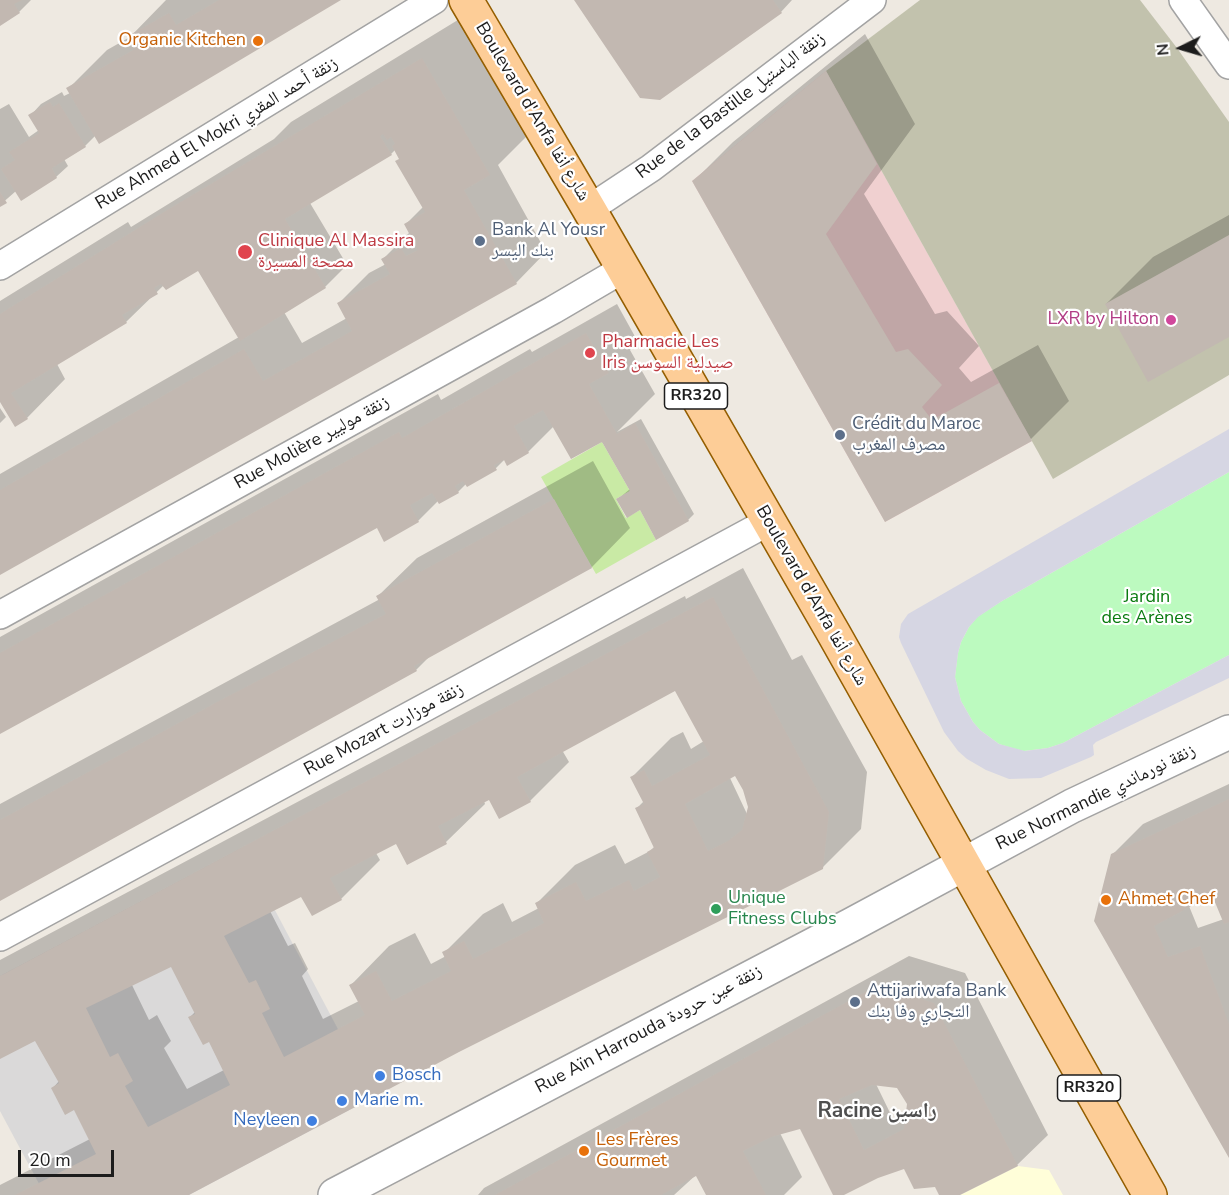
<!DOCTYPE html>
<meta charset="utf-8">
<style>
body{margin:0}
#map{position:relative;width:1229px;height:1195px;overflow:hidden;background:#eee9e1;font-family:"Nunito Sans",sans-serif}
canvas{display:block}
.north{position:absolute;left:1151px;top:18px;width:60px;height:60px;-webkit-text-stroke:4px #fff;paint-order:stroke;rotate:265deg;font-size:16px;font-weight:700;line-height:24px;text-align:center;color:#1c1c1c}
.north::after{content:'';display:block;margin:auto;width:21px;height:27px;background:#1c1c1c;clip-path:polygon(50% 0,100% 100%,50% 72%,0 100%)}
.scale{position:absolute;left:18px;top:1150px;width:96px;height:27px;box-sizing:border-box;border:3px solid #1c1c1c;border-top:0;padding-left:8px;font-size:18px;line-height:21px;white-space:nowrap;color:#1c1c1c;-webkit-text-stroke:4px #fff;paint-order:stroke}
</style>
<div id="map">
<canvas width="1229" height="1195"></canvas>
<div class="north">N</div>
<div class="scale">20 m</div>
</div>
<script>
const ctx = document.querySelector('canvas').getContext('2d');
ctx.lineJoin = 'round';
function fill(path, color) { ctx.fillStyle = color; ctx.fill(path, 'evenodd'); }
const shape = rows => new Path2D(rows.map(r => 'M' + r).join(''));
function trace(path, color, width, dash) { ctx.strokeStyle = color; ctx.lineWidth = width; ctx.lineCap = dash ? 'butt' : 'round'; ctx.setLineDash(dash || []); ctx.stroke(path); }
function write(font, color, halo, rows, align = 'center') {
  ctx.font = font + ' "Nunito Sans","Noto Naskh Arabic",sans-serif'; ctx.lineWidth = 4.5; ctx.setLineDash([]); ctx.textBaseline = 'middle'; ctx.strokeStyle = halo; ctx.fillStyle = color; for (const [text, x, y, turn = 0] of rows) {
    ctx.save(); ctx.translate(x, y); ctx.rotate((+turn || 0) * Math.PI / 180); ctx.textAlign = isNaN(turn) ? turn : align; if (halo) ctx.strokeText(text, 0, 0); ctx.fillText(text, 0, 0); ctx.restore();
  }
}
fill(shape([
 [242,848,374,1097,189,1195,45,1195,0,1111,0,976]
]), '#dad9d9');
fill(shape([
 [826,71,1032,441,885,522,692,181]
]), '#f0d0d0');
fill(shape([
 [1018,1166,1049,1170,1063,1195,960,1195]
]), '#fffed9');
fill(shape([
 [920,0,1140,0,1177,48,1229,122,1229,375,1053,479,826,71]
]), '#c2c2ad');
fill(shape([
 [602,442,630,491,616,499,626,518,640,510,656,540,596,574,541,477]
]), '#c9eaa5');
fill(shape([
 [1229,472,1229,655,1063,743,1048,748,1024,751,1012,748,999,744,980,730,973,722,961,701,955,677,958,653,961,642,969,627,977,617,1002,601]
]), '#bcfabf');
fill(shape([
 [1229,429,1229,472,1002,601,978,617,969,627,961,642,958,653,955,677,961,701,973,722,980,730,999,744,1025,751,1048,748,1063,743,1229,655,1229,678,1096,742,1093,745,1094,755,1091,757,1041,778,1009,779,986,770,967,759,958,751,944,732,901,643,899,637,901,624,908,614]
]), '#d6d6e3');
fill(shape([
 [0,0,31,0,19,12,0,24],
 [166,0,338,0,96,135,85,146,64,159,68,166,56,177,16,191,0,205,0,109,9,104,29,137,39,130,30,116,41,104,62,92,64,96,70,93,68,89,107,50,130,37],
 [575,0,792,0,781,12],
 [466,15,533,130,498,165,546,252,516,283,0,574,0,474,239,337,199,269,164,285,126,322,57,364,65,379,27,418,0,399,0,301,128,222,131,227,274,139,291,122],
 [396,149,423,207,405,225,410,232,383,259,386,264,369,273,339,303,347,318,302,343,284,312,325,287,347,265,310,203,391,154],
 [865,34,915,124,864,194,935,314,947,311,979,346,959,368,971,382,1038,345,1069,401,1031,439,885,520,694,181,733,142],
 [1229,215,1229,335,1106,304,1153,257],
 [617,304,638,342,630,350,655,394,617,432,641,419,694,514,688,520,657,538,640,508,618,499,630,489,604,443,554,426,528,452,505,459,496,468,466,484,458,492,439,500,418,521,377,525,0,732,0,637,438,394,441,400,530,349,532,352],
 [0,408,6,417,0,423],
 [593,461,630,528,592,567,431,655,416,670,0,899,0,804,380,599,378,596,417,558],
 [743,568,792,660,802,655,867,772,861,829,822,868,458,1051,186,1195,0,1195,0,1185,90,1139,75,1108,53,1088,59,1081,36,1039,0,1058,0,960,685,596,686,599],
 [676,688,704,741,691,749,683,732,671,738,632,777,644,801,637,808,655,846,650,851,625,864,615,845,575,865,536,904,539,908,512,922,503,903,483,914,444,953,446,956,431,964,415,933,389,946,351,985,359,1001,323,1019,302,976,308,969,295,943,288,946,270,911,302,895,341,899,380,860,376,853,397,841,446,842,485,804,484,801,490,798,530,801,569,762,562,750],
 [736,774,744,790,749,807,747,814,730,778],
 [172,965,195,1012,190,1017,210,1040,224,1070,187,1089,164,1048,171,1041,157,1015,149,1020,132,985],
 [1229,784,1229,1155,1112,855,1143,824],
 [1213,893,1224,919,1198,928,1189,906],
 [909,956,965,973,1048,1135,1017,1165,957,1195,941,1195,936,1186,905,1167,877,1177,841,1195,835,1195,801,1127,780,1133,802,1177,784,1195,707,1195,697,1174,674,1195,478,1195,484,1188],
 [876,1084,898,1087,909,1104,907,1114,894,1121]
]), '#0003');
fill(shape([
 [0,0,22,0,14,4,20,13,0,26],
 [219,0,341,0,99,144,66,88,135,49,128,36,169,13,176,25],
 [574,0,773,0,782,13,660,100,640,98],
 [422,58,490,175,464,190,517,284,0,575,0,490,244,349,263,381,352,331,337,303,390,274,381,259,401,248,406,256,418,250,404,224,425,212,395,161,399,159,392,146,395,144,391,137,387,140,383,134,380,136,392,155,285,219,326,288,240,341,198,271,166,290,161,284,154,288,158,294,122,315,127,323,11,393,28,419,15,427,0,402,0,314,164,212],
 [826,71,877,164,826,234,896,352,908,349,942,385,922,407,932,420,999,383,1032,441,885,522,692,181],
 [50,102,53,107,59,103,86,147,52,168,57,178,21,201,1,169,15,160,9,152,39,133,28,115],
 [0,192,7,203,0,207],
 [1229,235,1229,337,1148,382,1105,304],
 [586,333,609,373,589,384,617,434,635,423,689,521,656,540,640,510,627,518,616,499,630,491,602,442,571,459,543,410,514,426,529,453,507,466,504,460,494,465,497,470,467,487,463,481,455,486,459,493,439,504,432,493,410,505,419,522,384,542,377,528,0,734,0,653,399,432,402,438],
 [554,499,592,568,414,666,417,671,0,901,0,820,221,700,386,614,376,596],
 [713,597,829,812,823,869,459,1052,189,1195,15,1195,96,1154,74,1110,65,1115,51,1088,59,1083,35,1041,0,1059,0,976],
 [675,691,710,755,652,786,644,770,630,777,644,804,635,808,654,848,647,852,660,877,634,891,629,880,586,901,576,882,535,903,544,923,473,959,464,941,442,952,451,971,392,1001,376,971,349,985,365,1015,284,1057,262,1013,270,1009,256,980,249,983,224,936,301,897,312,916,342,900,330,878,396,844,407,865,447,844,438,826,489,800,499,819,531,802,517,777],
 [735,776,743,790,748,807,742,830,728,841,708,851,685,804],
 [171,967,195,1014,188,1017,203,1045,209,1042,230,1085,148,1127,125,1086,133,1081,118,1053,110,1057,86,1008],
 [1229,799,1229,922,1224,924,1212,895,1154,926,1168,957,1200,946,1229,1024,1229,1158,1094,921,1111,854],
 [878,985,934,1003,1018,1166,960,1195,939,1195,935,1187,914,1189,904,1169,878,1178,844,1195,833,1195,800,1129,771,1137,743,1151,766,1195,706,1195,696,1176,661,1195,495,1195],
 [872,1085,897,1088,907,1104,904,1129,864,1150,839,1099]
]), '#c2b8b1');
const minor = shape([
 [1183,0,1229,65],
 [589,209,651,168,872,0],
 [0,266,434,0],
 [0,615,553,310,623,269],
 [0,937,768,522]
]);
const tertiary = shape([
 [335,1195,851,925,1072,806,1229,732]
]);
const primary = shape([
 [466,0,589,209,834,634,1150,1195]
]);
trace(minor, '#a3a3a3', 30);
trace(tertiary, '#a3a3a3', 36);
trace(primary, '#945e00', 36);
trace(minor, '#fff', 27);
trace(tertiary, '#fff', 33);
trace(primary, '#fdcd97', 33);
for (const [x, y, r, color] of [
 [258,41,6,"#e8710a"],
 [480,241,6,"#5c6f8a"],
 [245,252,8,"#e0444e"],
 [1171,320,6,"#d1479c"],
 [590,353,6,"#e0444e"],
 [840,435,6,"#5c6f8a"],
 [1106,900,6,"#e8710a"],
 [716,909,6,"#2e9e5b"],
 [855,1002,6,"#5c6f8a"],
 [380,1076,6,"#3f7fe0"],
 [342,1101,6,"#3f7fe0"],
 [312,1121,6,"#3f7fe0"],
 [584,1151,6,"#e8710a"]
]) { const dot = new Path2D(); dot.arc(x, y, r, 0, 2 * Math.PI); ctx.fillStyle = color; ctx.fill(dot); trace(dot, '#fff', 2); }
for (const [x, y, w] of [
 [696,396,63],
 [1089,1088,63]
]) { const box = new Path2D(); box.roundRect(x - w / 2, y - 13, w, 26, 4.5); ctx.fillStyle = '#fff'; ctx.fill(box); trace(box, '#1c1c1c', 1.5); }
write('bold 16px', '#1c1c1c', null, [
 ["RR320",696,396],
 ["RR320",1089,1088]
]);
write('18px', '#c56008', '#fff', [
 ["Organic Kitchen",246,41,"right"],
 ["Ahmet Chef",1118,900],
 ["Les Frères",596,1141],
 ["Gourmet",596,1162]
], 'left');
write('18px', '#1c1c1c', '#fff', [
 ["Rue de la Bastille زنقة الباستيل",731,106,-37],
 ["Boulevard d'Anfa شارع أنفا",532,112,59],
 ["Rue Ahmed El Mokri زنقة أحمد المقري",217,134,-31],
 ["Rue Molière زنقة موليير",312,443,-29],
 ["Boulevard d'Anfa شارع أنفا",811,596,60],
 ["Rue Mozart زنقة موزارت",384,730,-28],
 ["Rue Normandie زنقة نورماندي",1096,798,-26],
 ["Rue Aïn Harrouda زنقة عين حرودة",649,1030,-28]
]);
write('18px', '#4e5e75', '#fff', [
 ["Bank Al Yousr",492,231],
 ["بنك اليسر",492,252],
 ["Crédit du Maroc",852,425],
 ["مصرف المغرب",852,446],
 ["Attijariwafa Bank",867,992],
 ["التجاري وفا بنك",867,1013]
], 'left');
write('18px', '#be3a42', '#fff', [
 ["Clinique Al Massira",258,242],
 ["مصحة المسيرة",258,263],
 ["Pharmacie Les",602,343],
 ["Iris صيدلية السوسن",602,364]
], 'left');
write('18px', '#b23c85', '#fff', [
 ["LXR by Hilton",1159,320]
], 'right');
write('18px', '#097b0f', '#fff', [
 ["Jardin",1147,598],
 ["des Arènes",1147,619]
]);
write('18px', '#27864d', '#fff', [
 ["Unique",728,899],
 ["Fitness Clubs",728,920]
], 'left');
write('18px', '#366cbe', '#fff', [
 ["Bosch",392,1076],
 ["Marie m.",354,1101],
 ["Neyleen",300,1121,"right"]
], 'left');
write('bold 21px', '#4f4f4f', '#fff', [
 ["Racine راسين",877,1112]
]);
</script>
